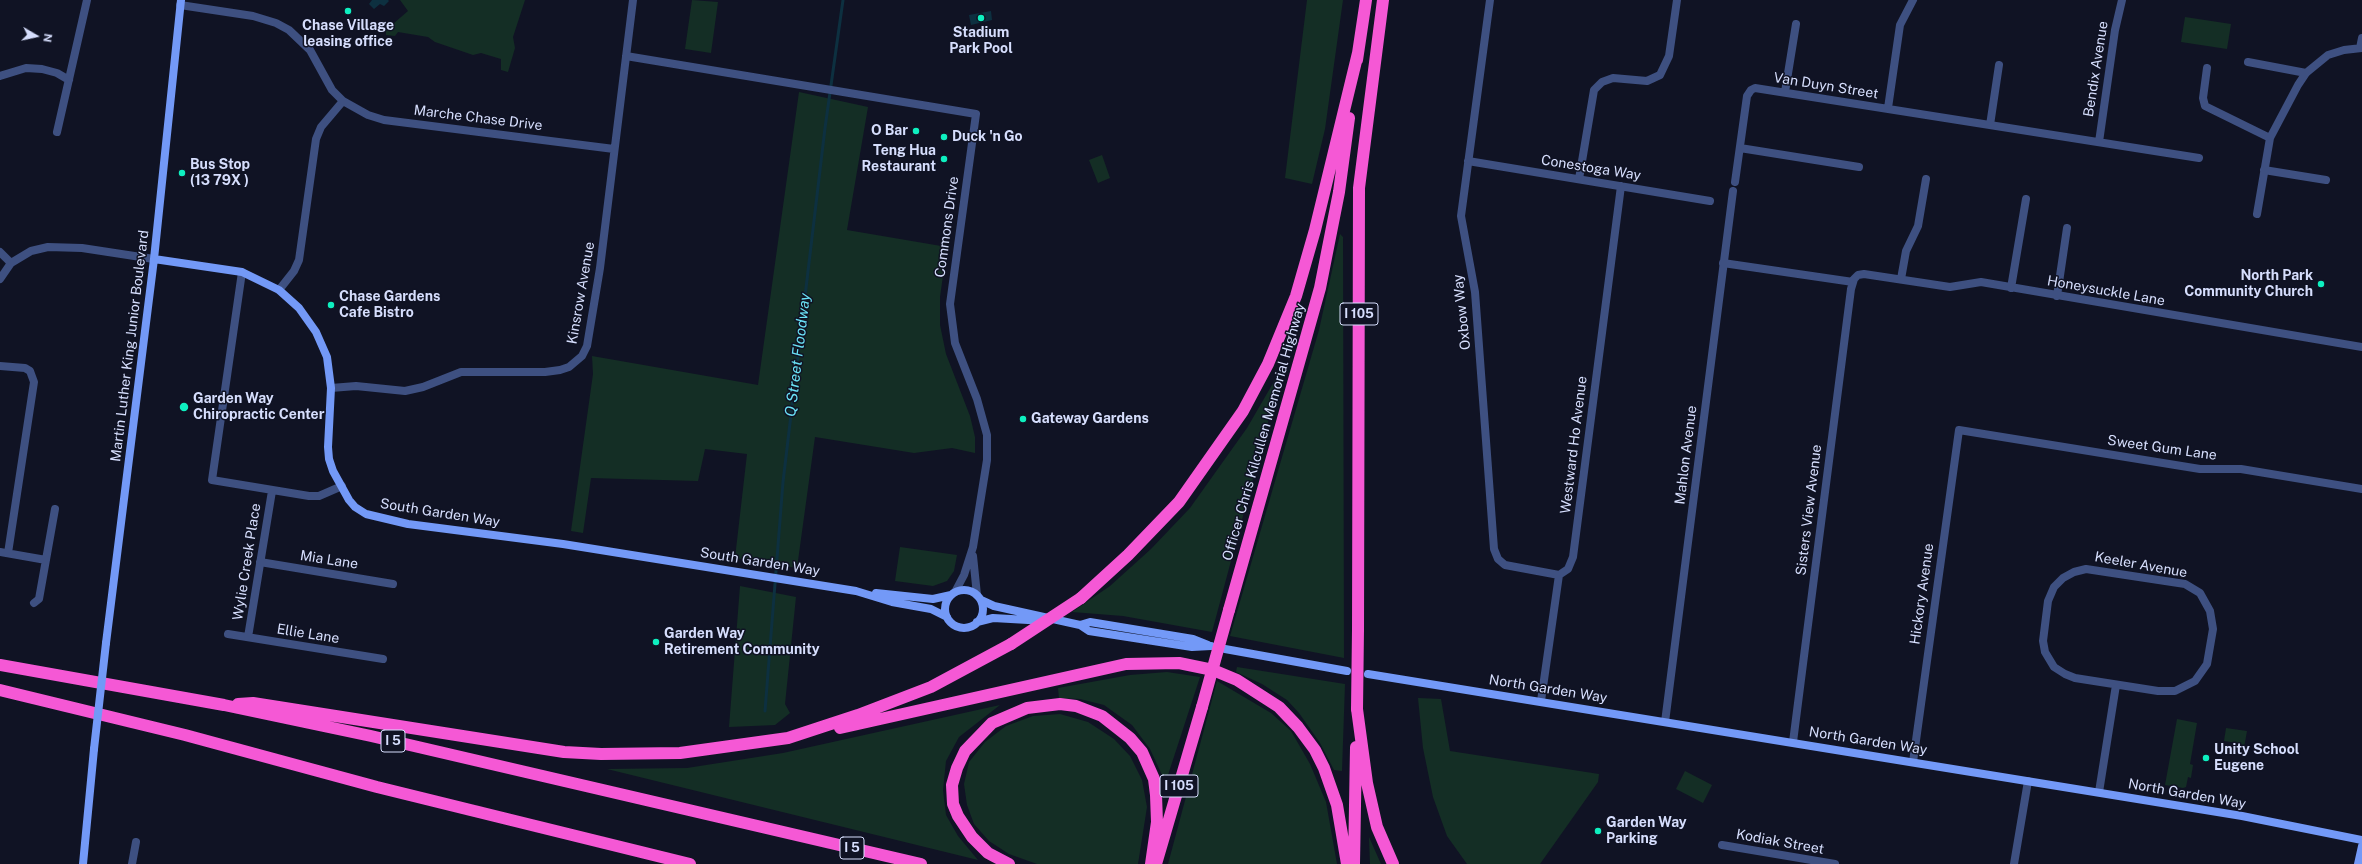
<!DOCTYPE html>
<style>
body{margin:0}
#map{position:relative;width:2362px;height:864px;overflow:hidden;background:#101324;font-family:"Public Sans",sans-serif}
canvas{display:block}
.north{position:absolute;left:16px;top:16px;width:40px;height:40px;-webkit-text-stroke:3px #101324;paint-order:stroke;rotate:99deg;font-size:11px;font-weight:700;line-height:16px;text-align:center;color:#d6defd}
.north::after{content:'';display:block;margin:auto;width:14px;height:18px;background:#d6defd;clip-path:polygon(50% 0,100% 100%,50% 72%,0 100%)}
</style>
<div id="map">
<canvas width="2362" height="864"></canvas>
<div class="north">N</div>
</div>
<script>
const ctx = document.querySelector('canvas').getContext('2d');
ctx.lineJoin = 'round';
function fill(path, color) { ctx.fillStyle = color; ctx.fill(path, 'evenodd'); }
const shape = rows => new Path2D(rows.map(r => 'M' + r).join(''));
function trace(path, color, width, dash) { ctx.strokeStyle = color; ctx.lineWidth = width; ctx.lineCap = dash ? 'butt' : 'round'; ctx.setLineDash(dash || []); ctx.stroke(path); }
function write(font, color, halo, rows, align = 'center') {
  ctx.font = font + ' "Public Sans",sans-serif'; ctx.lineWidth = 3; ctx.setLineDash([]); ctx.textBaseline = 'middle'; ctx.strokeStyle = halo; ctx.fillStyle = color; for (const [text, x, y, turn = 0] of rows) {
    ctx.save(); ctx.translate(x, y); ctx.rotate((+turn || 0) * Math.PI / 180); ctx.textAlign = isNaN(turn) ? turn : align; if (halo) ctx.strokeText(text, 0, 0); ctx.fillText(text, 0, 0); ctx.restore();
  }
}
fill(shape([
 [400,0,525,0,513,37,515,48,508,72,501,70,501,59,481,53,473,55,435,42,428,37,398,32,395,36,386,35,386,30,408,11],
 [692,0,718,2,711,53,685,49],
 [1307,0,1343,0,1325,129,1312,184,1285,178],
 [2185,17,2231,24,2227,49,2181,42],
 [799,92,868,107,847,230,947,247,940,297,940,325,946,354,970,416,975,437,975,453,952,448,914,453,815,437,797,568,735,558,747,454,705,449,698,481,591,478,583,533,571,531,593,374,592,356,758,385],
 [1102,155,1110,178,1098,183,1089,160],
 [1340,234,1343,237,1344,658,1230,636,1319,330],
 [1283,366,1212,632,1123,616,1072,612,1110,586,1151,549,1190,508,1247,428],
 [900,547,957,555,954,571,947,581,933,586,895,581],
 [740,586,796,597,785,704,790,713,775,725,729,727],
 [1237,667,1345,684,1342,771,1334,770,1320,743,1299,713,1287,700,1262,684,1236,672],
 [1167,672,1200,677,1168,775,1162,775,1150,749,1132,725,1104,705,1080,699,1059,698,1058,688,1130,675],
 [1217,681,1271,713,1291,731,1310,764,1326,802,1337,864,1168,864],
 [1418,698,1441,699,1450,751,1599,774,1598,782,1540,864,1467,864,1447,836,1433,797,1423,748],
 [1000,705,959,737,946,761,943,790,946,815,958,836,978,860,607,769,687,768,783,753],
 [1060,714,1088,722,1114,739,1130,756,1142,780,1147,807,1138,864,1037,864,1009,854,989,841,974,824,967,805,964,784,969,762,985,742,1006,726,1033,716],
 [2177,719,2197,723,2190,764,2193,765,2191,778,2188,777,2186,787,2183,788,2165,785],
 [2226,728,2247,731,2244,748,2237,746,2237,743,2224,741],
 [1685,771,1712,785,1703,803,1676,789],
 [1369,837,1381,864,1370,864]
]), '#142e25');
fill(shape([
 [372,0,388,0,389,1,384,6,380,4,374,9,369,4],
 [991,11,992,20,971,25,969,15]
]), '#0d3040');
trace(shape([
 [765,711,783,482,825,128,843,0]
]), '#0d3040', 3);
trace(shape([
 [1490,0,1461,216,1475,292,1494,549,1498,559,1505,565,1559,575],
 [180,5,253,16,276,23,289,30,310,50,332,90,343,101,368,115,384,120,614,149],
 [2360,48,2362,38],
 [626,56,976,114,950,304,955,343,977,399,987,435,987,460,973,547,964,575,955,592],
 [2248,62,2306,73],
 [2207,68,2203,98,2205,106,2270,138],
 [0,76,26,68,42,69,57,73,69,80],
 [1785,92,1796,24],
 [1888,108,1900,25,1913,0],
 [1990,125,1999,65],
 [57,132,87,0],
 [2099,142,2115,30,2122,0],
 [1740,148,1859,167],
 [1468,161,1710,201],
 [2264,170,2326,180],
 [1579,179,1594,90,1602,82,1613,78,1647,81,1660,75,1669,56,1677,0],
 [1735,182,1747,96,1751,90,1755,88,2199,158],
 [2257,214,2270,138,2298,85,2306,73,2328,55,2344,50,2362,48],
 [0,252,11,263],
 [1723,263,1853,282],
 [242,272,212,480,309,496,319,496,342,486],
 [0,279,11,263,31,251,48,247,82,248,154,259],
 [1901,279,1906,251,1918,226,1926,179],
 [2011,288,2026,199],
 [279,290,294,271,299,260,316,139,321,127,343,101],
 [2057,296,2067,228],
 [0,366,25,368,30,371,34,382,8,553],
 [331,388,356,386,405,391,423,387,461,372,545,372,560,370,569,367,582,356,587,346,600,268,633,0],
 [0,552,46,560],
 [973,556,977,595],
 [260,562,393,584],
 [2086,569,2185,584,2200,593,2210,611,2213,629,2207,664,2195,681,2175,691,2158,691,2075,678,2065,674,2054,667,2045,652,2043,641,2048,601,2054,587,2063,578,2074,572,2086,569],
 [34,603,39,599,55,509],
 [228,634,383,659],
 [248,637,272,491],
 [1541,701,1559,575,1568,569,1573,557,1621,186],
 [1665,722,1733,191],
 [1793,742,1851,289,1854,279,1858,275,1864,274,1950,287,1981,282,2362,347],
 [1913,762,1959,430,2200,469,2241,469,2362,489],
 [2099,792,2116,685],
 [1722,845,1835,864],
 [132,864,136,842],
 [2014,864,2028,781]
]), '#3e5081', 8);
trace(shape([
 [154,259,242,272,279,290,299,308,316,332,327,357,331,388,328,447,329,459,333,471,349,500,355,507,366,514,408,524,563,544,856,591,892,602,931,609,947,617],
 '945 609a19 19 0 1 1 38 0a19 19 0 1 1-38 0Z',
 [876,593,933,599,951,595],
 [981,600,994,606,1080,625,1089,631,1192,647,1211,646],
 [977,622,993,618,1046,621],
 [1080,625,1090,622,1193,639,1208,645],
 [106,643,154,259,181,0],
 [1225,649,1347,671],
 [1368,674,2242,816,2362,840],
 [83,864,94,749],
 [2358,864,2362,846]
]), '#7399f7', 8);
trace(shape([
 [1357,60,1366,0],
 [1081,598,1128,555,1179,502,1243,411,1268,364,1296,296,1315,230,1358,53],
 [1229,610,1320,288,1339,192,1349,118],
 [1358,630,1359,188,1383,0],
 [0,665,224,705,371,736,921,864],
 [0,690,185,735,377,787,690,864],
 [238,704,253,703,564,752,601,754,680,753,788,738,858,715,931,687,1011,644],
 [1357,709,1367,783,1377,827,1393,864],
 [840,728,1126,664,1179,663,1213,670,1237,680,1279,707,1298,727,1315,750,1324,768,1337,805,1347,864],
 [1009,864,988,853,972,837,958,816,953,804,952,785,957,768,965,751,992,723,1027,708,1060,704,1076,706,1102,716,1130,738,1142,752,1154,779,1156,795,1157,822,1151,864],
 [1156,864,1202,707],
 [1354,864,1356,747]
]), '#f558d5', 12);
trace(shape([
 [94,749,106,643]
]), '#7399f7', 8);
trace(shape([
 [1011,644,1081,598],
 [1202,707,1229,610],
 [1357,709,1358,630]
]), '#f558d5', 12);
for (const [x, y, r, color] of [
 [348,11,4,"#0ef0c0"],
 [981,18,4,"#0ef0c0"],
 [916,131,4,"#0ef0c0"],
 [944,137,4,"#0ef0c0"],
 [944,159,4,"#0ef0c0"],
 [182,173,4,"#0ef0c0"],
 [2321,284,4,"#0ef0c0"],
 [331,305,4,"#0ef0c0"],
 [184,407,5,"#0ef0c0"],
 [1023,419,4,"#0ef0c0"],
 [656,642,4,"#0ef0c0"],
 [2206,758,4,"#0ef0c0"],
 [1598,831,4,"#0ef0c0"]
]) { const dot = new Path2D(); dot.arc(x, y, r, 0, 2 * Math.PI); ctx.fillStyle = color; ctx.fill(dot); trace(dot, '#101324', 1.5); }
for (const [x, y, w] of [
 [1359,314,38],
 [393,741,24],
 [1179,786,38],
 [852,848,24]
]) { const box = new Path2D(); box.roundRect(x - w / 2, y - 11, w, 22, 3); ctx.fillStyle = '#101324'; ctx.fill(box); trace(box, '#d6defd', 1); }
write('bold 13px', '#d6defd', null, [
 ["I 105",1359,314],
 ["I 5",393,741],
 ["I 105",1179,786],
 ["I 5",852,848]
]);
write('bold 14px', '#d6defd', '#101324', [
 ["Chase Village",348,26,"center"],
 ["leasing office",348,42,"center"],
 ["Stadium",981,33,"center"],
 ["Park Pool",981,49,"center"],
 ["O Bar",908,131,"right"],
 ["Duck 'n Go",952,137],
 ["Teng Hua",936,151,"right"],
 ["Restaurant",936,167,"right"],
 ["Bus Stop",190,165],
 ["(13 79X )",190,181],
 ["North Park",2313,276,"right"],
 ["Community Church",2313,292,"right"],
 ["Chase Gardens",339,297],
 ["Cafe Bistro",339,313],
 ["Garden Way",193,399],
 ["Chiropractic Center",193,415],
 ["Gateway Gardens",1031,419],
 ["Garden Way",664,634],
 ["Retirement Community",664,650],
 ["Unity School",2214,750],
 ["Eugene",2214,766],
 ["Garden Way",1606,823],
 ["Parking",1606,839]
], 'left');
write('14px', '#d6defd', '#101324', [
 ["Bendix Avenue",2096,69,-81],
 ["Van Duyn Street",1826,86,9],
 ["Marche Chase Drive",478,118,7],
 ["Conestoga Way",1591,168,9],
 ["Commons Drive",947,227,-82],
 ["Honeysuckle Lane",2106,291,10],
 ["Kinsrow Avenue",581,293,-80],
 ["Oxbow Way",1462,312,-96],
 ["Martin Luther King Junior Boulevard",130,346,-83],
 ["Officer Chris Kilcullen Memorial Highway",1264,432,-74],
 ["Westward Ho Avenue",1574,445,-83],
 ["Sweet Gum Lane",2162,448,8],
 ["Mahlon Avenue",1686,455,-83],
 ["Sisters View Avenue",1809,510,-83],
 ["South Garden Way",440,513,9],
 ["Mia Lane",329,560,9],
 ["Wylie Creek Place",247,562,-81],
 ["South Garden Way",760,562,9],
 ["Keeler Avenue",2141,565,10],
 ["Hickory Avenue",1922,594,-82],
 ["Ellie Lane",308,634,9],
 ["North Garden Way",1548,689,9],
 ["North Garden Way",1868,741,9],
 ["North Garden Way",2187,794,10],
 ["Kodiak Street",1780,842,10]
]);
write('italic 15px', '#6ae1f6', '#101324', [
 ["Q Street Floodway",798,355,-83]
]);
</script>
